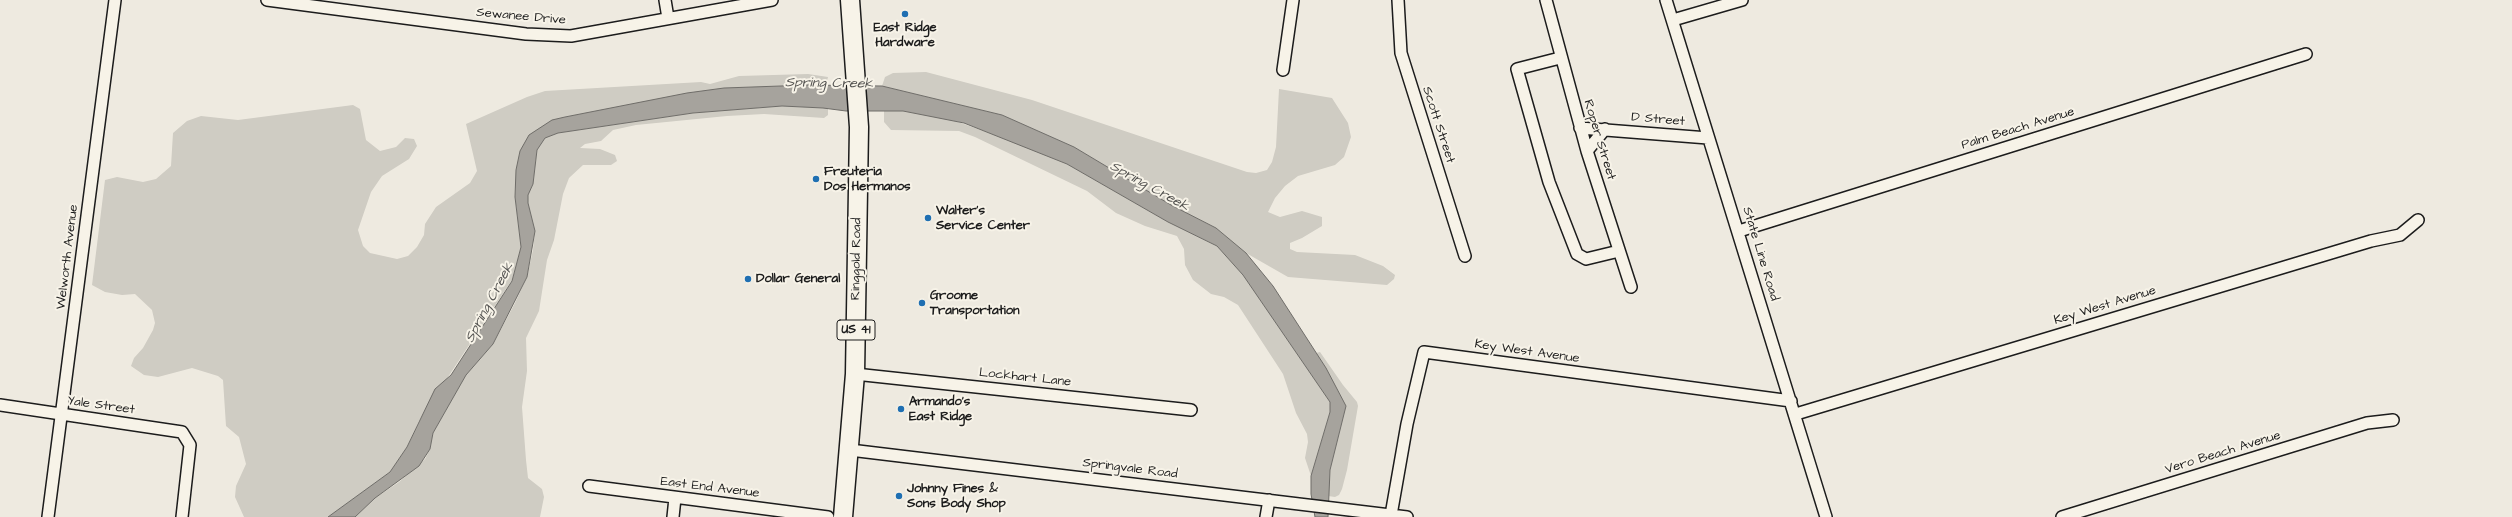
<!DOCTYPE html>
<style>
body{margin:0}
canvas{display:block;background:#eeeae0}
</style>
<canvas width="2512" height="517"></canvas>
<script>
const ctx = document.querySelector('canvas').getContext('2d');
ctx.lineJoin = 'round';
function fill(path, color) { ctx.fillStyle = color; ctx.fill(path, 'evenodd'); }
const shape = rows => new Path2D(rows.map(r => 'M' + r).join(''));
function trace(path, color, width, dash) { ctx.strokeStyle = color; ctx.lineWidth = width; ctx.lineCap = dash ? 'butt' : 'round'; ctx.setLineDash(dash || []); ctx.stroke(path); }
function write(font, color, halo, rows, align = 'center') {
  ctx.font = font + ' "Architects Daughter",sans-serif'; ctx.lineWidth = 4; ctx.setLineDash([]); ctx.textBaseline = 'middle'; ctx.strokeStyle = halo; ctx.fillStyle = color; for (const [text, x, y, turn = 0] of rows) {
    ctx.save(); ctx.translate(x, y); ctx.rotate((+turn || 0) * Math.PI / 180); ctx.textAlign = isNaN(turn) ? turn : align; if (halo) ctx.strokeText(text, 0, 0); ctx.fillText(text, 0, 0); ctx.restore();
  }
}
fill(shape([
 [926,72,1032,100,1247,172,1256,173,1267,170,1272,162,1276,147,1279,89,1332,98,1348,123,1351,137,1344,157,1335,165,1298,176,1285,186,1275,198,1268,212,1280,217,1302,211,1322,217,1322,226,1302,238,1290,243,1290,249,1297,252,1355,255,1383,266,1395,275,1394,279,1387,285,1288,277,1246,253,1216,228,1171,205,1074,147,1002,115,882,86,885,77,893,73],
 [808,74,828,77,826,85,724,88,565,117,520,151,515,197,521,247,512,280,419,421,407,447,390,472,328,517,244,517,235,497,236,486,246,464,239,437,226,426,223,380,218,376,192,368,158,377,144,375,131,366,134,358,143,348,153,330,155,323,152,310,135,294,122,295,105,292,92,285,105,180,117,177,143,182,156,179,171,166,173,133,187,121,201,116,238,120,353,105,360,109,366,140,380,151,396,147,405,138,414,139,417,146,409,159,382,176,371,192,358,230,363,246,370,253,397,259,408,256,417,247,424,235,425,224,436,207,470,183,477,171,466,124,527,97,545,91,701,82,710,84,739,76],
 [782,106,828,108,828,115,824,118,764,114,727,116,636,125,613,130,601,141,585,144,580,148,600,149,615,155,617,161,611,165,583,165,569,178,563,194,554,240,547,260,539,311,526,338,527,371,522,407,526,460,528,478,542,489,544,497,540,517,355,517,375,498,399,482,425,459,430,449,433,433,458,389,466,375,493,344,515,303,527,277,533,250,535,231,528,203,528,195,533,184,537,150,545,138,558,133,693,113],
 [884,111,903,111,941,116,1015,142,1067,164,1168,222,1217,246,1243,275,1330,402,1330,412,1311,476,1305,458,1308,442,1307,434,1296,413,1283,374,1238,305,1224,297,1211,294,1193,280,1185,265,1184,249,1177,236,1145,226,1116,213,1087,191,975,137,959,131,891,130,884,122],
 [1320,352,1343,385,1357,402,1358,406,1347,470,1342,489,1339,495,1335,497,1328,496,1330,470,1346,406,1316,353]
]), '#cfccc3');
const water = shape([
 [809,85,882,86,1002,115,1074,147,1171,205,1216,228,1246,253,1273,286,1326,368,1346,406,1330,470,1328,517,1315,517,1311,494,1311,476,1330,412,1330,402,1243,275,1217,246,1168,222,1067,164,964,123,903,111,846,111,823,108,782,106,693,113,558,133,545,138,537,150,533,184,528,195,528,203,535,231,527,277,493,344,466,375,433,433,430,449,419,466,375,498,355,517,328,517,390,472,407,447,435,389,451,375,512,281,521,247,515,197,516,170,520,151,529,135,552,120,565,117,687,93,724,88,809,85]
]);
fill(water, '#a6a39d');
trace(water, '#6f6d69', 1);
const street = shape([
 [267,0,526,34,571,36,772,0],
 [665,0,668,18],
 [1398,0,1401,53,1465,256],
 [1546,0,1587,151,1631,287],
 [1666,0,1826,517],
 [1673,20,1742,0],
 [1560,58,1517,69,1549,182,1577,254,1586,259,1619,251],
 [1283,70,1293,0],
 [1580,128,1708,138],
 [1587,151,1605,129],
 [1739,231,2306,54],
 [855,374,1191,410],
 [0,405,182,432,190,445,182,517],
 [1796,414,2371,241,2400,235,2418,220],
 [850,450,1407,517],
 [589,486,828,517],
 [1391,515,1407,424,1424,352,1791,401],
 [48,517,115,0],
 [673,517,675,498],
 [1266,517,1269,500],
 [2062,517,2367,423,2393,420]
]);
const primary = shape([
 [843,517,855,374,859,127,850,0]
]);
trace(street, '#1c1c1c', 14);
trace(primary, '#1c1c1c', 21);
trace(street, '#f7f3e8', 11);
trace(primary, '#f7f3e8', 18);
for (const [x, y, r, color] of [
 [905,14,4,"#1f6fb2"],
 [816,179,4,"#1f6fb2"],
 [928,218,4,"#1f6fb2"],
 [748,279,4,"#1f6fb2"],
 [922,303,4,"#1f6fb2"],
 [901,409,4,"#1f6fb2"],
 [899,496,4,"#1f6fb2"]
]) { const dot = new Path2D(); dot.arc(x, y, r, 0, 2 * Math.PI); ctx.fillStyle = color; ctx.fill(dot); trace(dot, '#f7f3e8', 1.5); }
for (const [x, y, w] of [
 [856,330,38]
]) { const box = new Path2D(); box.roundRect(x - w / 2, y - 10, w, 20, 3); ctx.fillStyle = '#f7f3e8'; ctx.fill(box); trace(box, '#1c1c1c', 1); }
write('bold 12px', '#1c1c1c', null, [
 ["US 41",856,330]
]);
write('13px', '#1c1c1c', '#f7f3e8', [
 ["Sewanee Drive",521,17,5],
 ["D Street",1658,120,5],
 ["Scott Street",1438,125,72],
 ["Palm Beach Avenue",2018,129,-17],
 ["Roper Street",1599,140,73],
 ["State Line Road",1760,254,73],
 ["Welworth Avenue",68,257,-83],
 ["Ringgold Road",857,259,-89],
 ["Key West Avenue",2105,306,-17],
 ["Key West Avenue",1527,352,8],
 ["Lockhart Lane",1025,378,6],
 ["Yale Street",101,406,8],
 ["Vero Beach Avenue",2223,453,-17],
 ["Springvale Road",1130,469,7],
 ["East End Avenue",710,488,7]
]);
write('bold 13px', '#1c1c1c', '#f7f3e8', [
 ["East Ridge",905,28,"center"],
 ["Hardware",905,43,"center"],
 ["Freuteria",824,172],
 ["Dos Hermanos",824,187],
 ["Walter's",936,211],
 ["Service Center",936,226],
 ["Dollar General",756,279],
 ["Groome",930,296],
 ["Transportation",930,311],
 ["Armando's",909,402],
 ["East Ridge",909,417],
 ["Johnny Fines &",907,489],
 ["Sons Body Shop",907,504]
], 'left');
write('italic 14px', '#535250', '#f7f3e8', [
 ["Spring Creek",829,84,1],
 ["Spring Creek",1149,187,29],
 ["Spring Creek",490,303,-62]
]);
</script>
